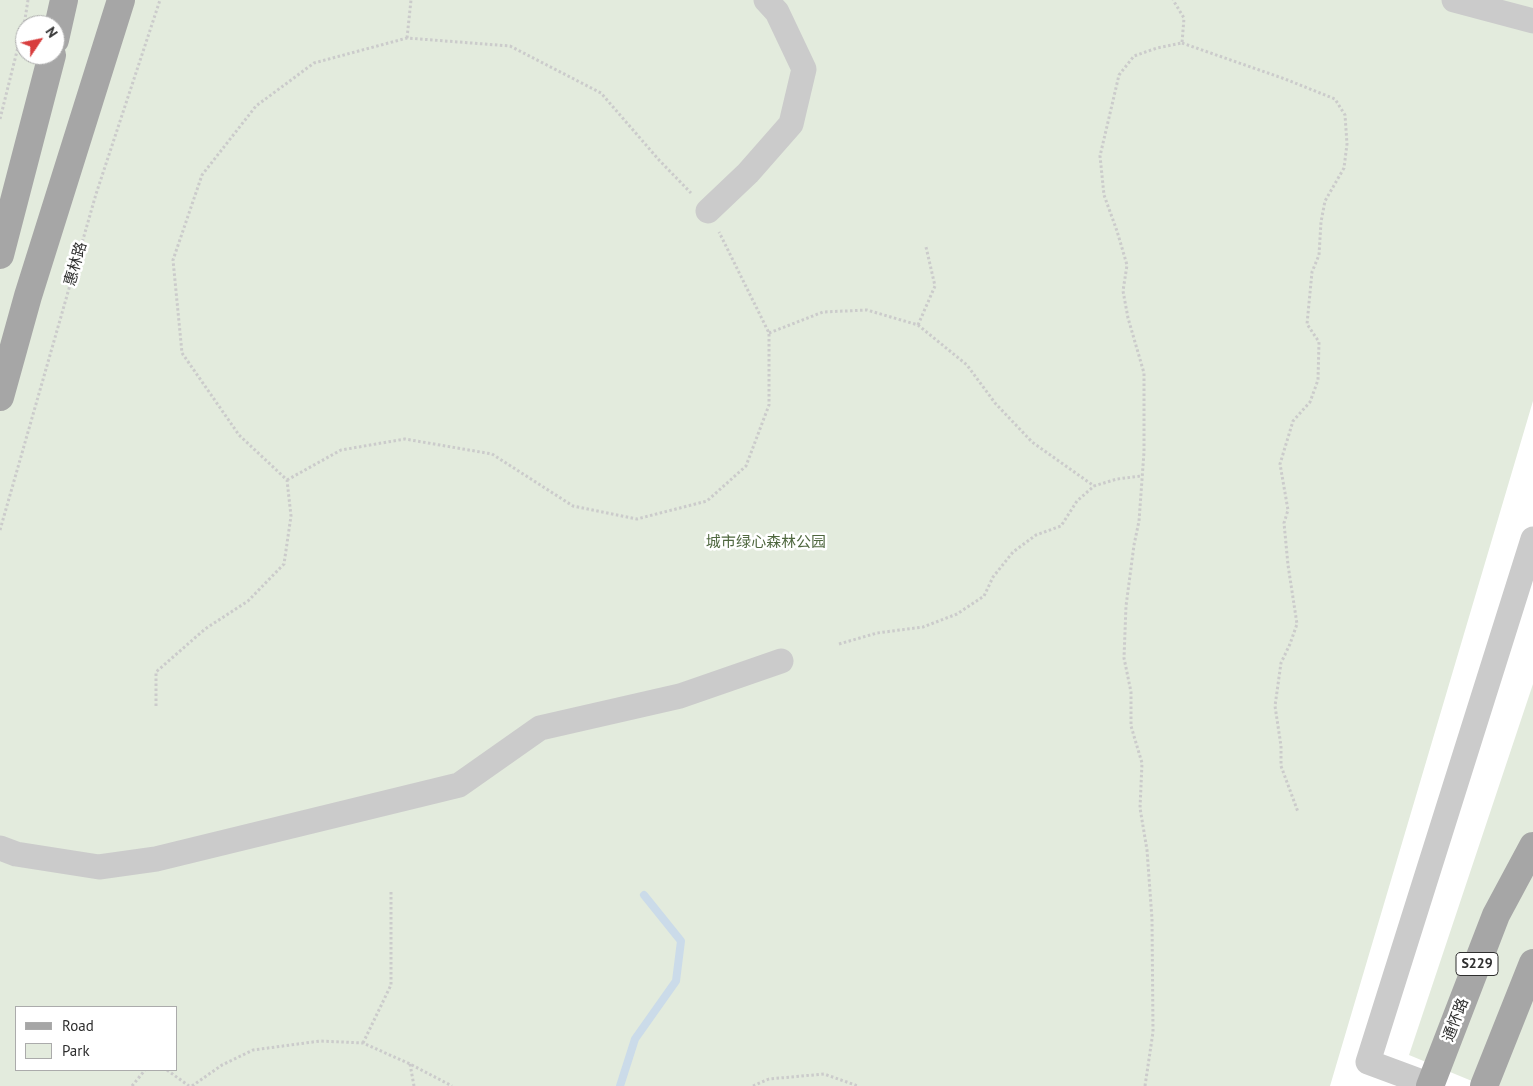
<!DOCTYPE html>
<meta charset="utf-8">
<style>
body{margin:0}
#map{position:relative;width:1533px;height:1086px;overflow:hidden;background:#fff;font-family:"PT Sans",sans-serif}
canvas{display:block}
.legend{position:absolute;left:15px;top:1006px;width:162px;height:65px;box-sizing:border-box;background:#fff;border:1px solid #ababab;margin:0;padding:6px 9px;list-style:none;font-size:15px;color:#2e2e2e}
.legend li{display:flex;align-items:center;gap:10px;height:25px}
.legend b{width:25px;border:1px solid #ababab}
.north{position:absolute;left:15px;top:15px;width:50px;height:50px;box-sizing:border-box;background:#fff;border:1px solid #ababab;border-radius:50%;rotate:56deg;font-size:14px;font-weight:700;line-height:20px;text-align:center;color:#2e2e2e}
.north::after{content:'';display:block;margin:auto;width:18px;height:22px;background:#d83e3e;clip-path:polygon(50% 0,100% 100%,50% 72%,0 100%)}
</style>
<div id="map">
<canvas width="1533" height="1086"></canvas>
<ul class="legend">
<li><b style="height:6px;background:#a6a6a6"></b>Road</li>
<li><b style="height:14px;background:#e3ebdd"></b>Park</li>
</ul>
<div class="north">N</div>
</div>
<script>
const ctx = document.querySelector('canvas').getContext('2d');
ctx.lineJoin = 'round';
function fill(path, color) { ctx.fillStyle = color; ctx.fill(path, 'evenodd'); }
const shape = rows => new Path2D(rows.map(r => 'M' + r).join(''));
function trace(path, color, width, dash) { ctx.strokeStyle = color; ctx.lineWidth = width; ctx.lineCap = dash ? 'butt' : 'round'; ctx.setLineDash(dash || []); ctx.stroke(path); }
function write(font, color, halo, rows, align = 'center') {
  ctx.font = font + ' "PT Sans","Noto Sans SC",sans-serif'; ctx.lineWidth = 5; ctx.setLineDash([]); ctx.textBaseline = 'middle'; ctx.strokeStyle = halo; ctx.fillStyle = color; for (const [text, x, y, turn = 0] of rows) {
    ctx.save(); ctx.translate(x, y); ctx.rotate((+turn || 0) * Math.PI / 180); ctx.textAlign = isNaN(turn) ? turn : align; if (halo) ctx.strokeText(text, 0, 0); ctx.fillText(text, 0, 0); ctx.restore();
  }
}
fill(shape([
 [0,0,1533,0,1533,401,1330,1086,0,1086],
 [25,25,55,25,55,55,25,55],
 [16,1007,176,1007,176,1070,16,1070],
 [1533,684,1533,1086,1484,1086,1409,1055]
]), '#e3ebdd');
trace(shape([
 [620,1086,635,1039,676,981,681,941,644,895]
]), '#cbdbe9', 8);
trace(shape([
 [407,38,411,0],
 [1182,43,1285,79,1335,99,1345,115,1347,144,1344,168,1325,201,1321,222,1319,255,1312,272,1307,324,1319,342,1318,380,1310,402,1293,421,1280,464,1288,510,1284,523,1288,565,1297,624,1290,644,1281,663,1275,706,1281,746,1281,766,1298,812],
 [0,119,25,19,28,0],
 [918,325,935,286,926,247],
 [769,333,823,312,867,310,918,325,967,365,995,403,1032,442,1094,486],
 [287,480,341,450,405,439,492,454,573,506,637,519,707,501,746,466,769,405,769,333,719,232],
 [0,530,96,194,160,0],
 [839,644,877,633,923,627,957,614,984,596,993,577,1013,552,1036,535,1061,526,1077,501,1094,486,1117,479,1141,476],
 [156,706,156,672,205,629,248,601,284,564,291,516,287,480,239,435,182,353,173,260,202,175,256,106,314,63,407,38,510,46,601,93,659,160,691,193],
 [363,1043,391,985,391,890],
 [410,1064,414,1086],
 [167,1070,189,1086],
 [132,1086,145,1070],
 [192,1086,222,1065,253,1050,320,1041,363,1043,410,1064,452,1086],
 [753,1086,769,1079,824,1074,858,1086],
 [1145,1086,1153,1032,1152,919,1147,850,1140,808,1142,763,1131,726,1131,692,1124,658,1126,606,1134,545,1139,521,1144,452,1144,373,1128,318,1123,291,1127,265,1117,231,1104,195,1100,156,1119,75,1134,56,1157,48,1182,43,1184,18,1173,0]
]), '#cbcbcb', 3, [2.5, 2.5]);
trace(shape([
 [1454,0,1533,21],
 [708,211,748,173,791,124,804,69,777,12,766,0],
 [0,848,16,854,99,867,156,859,459,785,540,728,680,696,781,661],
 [1430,1085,1368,1062,1533,539]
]), '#cbcbcb', 25);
trace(shape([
 [55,40,64,0],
 [0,255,52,55],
 [0,397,28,296,121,0],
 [1430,1086,1496,915,1533,846],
 [1484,1086,1533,963]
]), '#a6a6a6', 28);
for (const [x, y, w] of [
 [1477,964,42]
]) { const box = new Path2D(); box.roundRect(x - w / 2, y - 11.5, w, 23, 4); ctx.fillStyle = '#fff'; ctx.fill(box); trace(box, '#2e2e2e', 1); }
write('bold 14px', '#2e2e2e', null, [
 ["S229",1477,964]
]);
write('15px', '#2e2e2e', '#fff', [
 ["惠林路",76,264,-74],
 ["通怀路",1456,1020,-69]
]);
write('15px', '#4f673f', '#fff', [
 ["城市绿心森林公园",766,543]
]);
</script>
